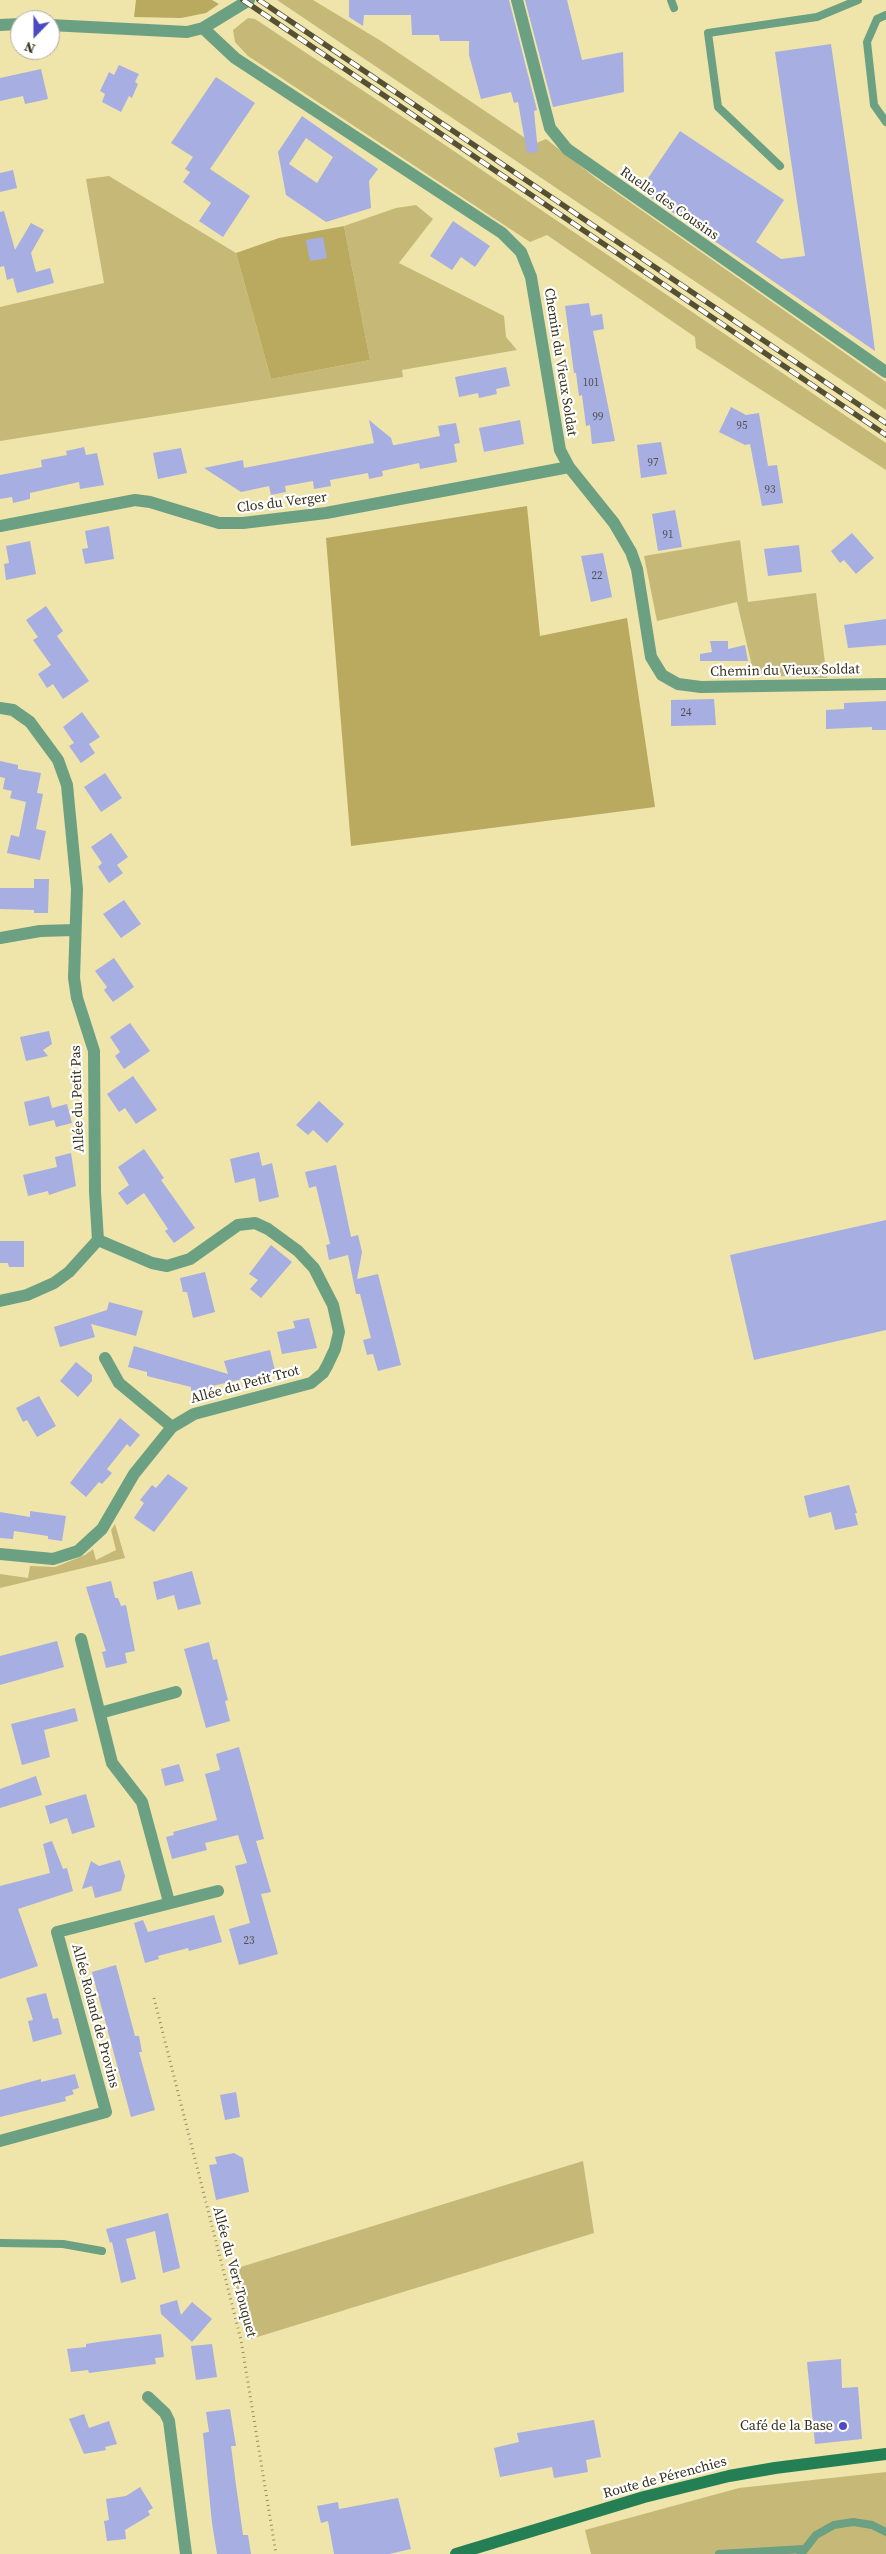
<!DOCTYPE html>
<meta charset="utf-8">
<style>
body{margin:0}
#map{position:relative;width:886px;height:2554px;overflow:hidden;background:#efe4aa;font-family:"Source Serif 4",serif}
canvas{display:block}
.north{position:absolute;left:10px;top:10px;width:50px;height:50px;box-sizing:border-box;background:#fff;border:1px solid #afada3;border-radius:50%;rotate:202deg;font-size:14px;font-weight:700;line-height:20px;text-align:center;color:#36311a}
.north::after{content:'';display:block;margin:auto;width:18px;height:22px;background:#4d49c0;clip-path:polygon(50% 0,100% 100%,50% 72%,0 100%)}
</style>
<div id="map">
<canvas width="886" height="2554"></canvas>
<div class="north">N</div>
</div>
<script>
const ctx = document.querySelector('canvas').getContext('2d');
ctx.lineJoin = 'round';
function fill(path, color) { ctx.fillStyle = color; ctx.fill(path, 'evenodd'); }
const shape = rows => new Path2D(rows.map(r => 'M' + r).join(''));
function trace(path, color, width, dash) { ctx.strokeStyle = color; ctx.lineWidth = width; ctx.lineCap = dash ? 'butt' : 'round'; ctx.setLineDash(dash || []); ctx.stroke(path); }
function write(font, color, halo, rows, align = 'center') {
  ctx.font = font + ' "Source Serif 4",serif'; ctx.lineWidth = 4.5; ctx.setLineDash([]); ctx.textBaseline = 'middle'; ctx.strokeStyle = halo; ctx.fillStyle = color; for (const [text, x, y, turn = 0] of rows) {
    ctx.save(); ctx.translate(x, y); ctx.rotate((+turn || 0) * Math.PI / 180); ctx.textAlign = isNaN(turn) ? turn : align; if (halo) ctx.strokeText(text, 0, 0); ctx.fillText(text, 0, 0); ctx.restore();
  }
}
fill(shape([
 [277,0,313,0,381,41,534,144,546,139,597,179,886,382,886,410],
 [248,18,255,19,442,143,886,443,886,470,696,348,695,337,547,235,530,242,248,56,235,42,233,30],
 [109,176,236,253,271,379,370,360,344,226,396,208,416,205,433,219,399,263,504,316,506,337,517,350,402,370,403,377,0,441,0,307,104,283,86,179],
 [740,540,748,602,816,593,827,678,754,675,737,602,657,621,644,556],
 [115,1524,125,1558,0,1588,0,1562,0,1574,28,1578,30,1566,55,1567,85,1555,93,1549,96,1560,116,1550,111,1530],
 [583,2161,594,2233,251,2339,231,2270],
 [886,2472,886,2554,591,2554,585,2530,739,2488]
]), '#c6b977');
fill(shape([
 [136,0,212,0,219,4,206,13,181,18,134,17],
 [344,226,370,360,271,379,236,253,279,238],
 [527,506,540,636,627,618,655,807,351,846,326,538]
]), '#b9aa5f');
fill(shape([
 [349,0,509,0,537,110,534,111,538,152,527,153,518,102,514,103,511,92,481,99,469,55,469,41,440,41,439,35,412,35,411,15,364,15,363,26,349,17],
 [525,0,567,0,582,60,623,52,624,92,553,107],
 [831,44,871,320,875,351,640,190,680,131,784,200,756,242,781,259,805,256,775,52],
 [119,65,139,74,135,82,138,84,132,98,129,96,121,112,102,102,105,94,100,91,109,72,114,75],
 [41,69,48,99,25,104,23,96,0,101,0,78],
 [216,77,255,103,210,169,250,196,223,237,199,221,211,203,183,182,190,172,185,169,193,157,171,143],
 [302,116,378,169,369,181,371,208,326,222,286,195,278,152],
 [306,138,333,157,317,183,289,164],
 [13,170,17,188,0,192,0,173],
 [4,211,15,250,31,223,44,230,31,253,36,272,50,268,54,283,17,293,13,278,7,280,4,266,0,267,0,212],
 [453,221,490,246,475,267,461,257,452,270,430,256],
 [323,237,327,258,310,261,306,240],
 [589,303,591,316,602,314,604,329,593,331,615,441,592,444,590,425,586,426,582,395,579,396,576,373,574,373,565,306],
 [506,367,510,386,496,389,497,394,479,398,478,393,459,397,455,377],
 [731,407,746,415,759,413,768,466,777,465,783,503,762,506,750,444,745,445,719,432],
 [369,420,391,438,393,445,395,445,440,436,438,426,456,423,460,443,454,444,457,462,420,469,419,463,382,471,383,476,369,479,368,473,330,480,331,486,314,489,313,481,285,486,286,492,271,495,269,486,241,492,204,468,243,460,244,468,374,443],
 [520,420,524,444,484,452,479,428],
 [661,442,667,474,641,478,637,445],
 [84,447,86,455,97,453,104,485,80,489,79,482,30,493,30,499,13,503,12,497,0,499,0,475,42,467,41,460,67,455,66,451],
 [181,448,187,473,158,479,153,453],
 [675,510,682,547,658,551,652,514],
 [109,526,114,559,85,564,82,549,88,548,85,531],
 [852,533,874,558,856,574,844,560,840,563,831,551],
 [30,541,36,574,6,580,4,564,9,563,6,546],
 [799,545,802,572,768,576,764,549],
 [603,553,612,597,591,602,581,556],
 [46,606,63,631,57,636,89,681,63,699,53,684,47,688,38,674,51,665,33,640,38,637,26,620],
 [886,619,886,645,848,648,844,625],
 [710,641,728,641,728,649,745,645,748,661,700,661,700,654,712,652],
 [714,699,716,725,671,726,671,700],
 [886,701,886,730,872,730,872,727,826,729,826,710,844,709,844,703],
 [82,712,100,737,89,744,95,753,81,763,69,746,74,743,63,727],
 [0,761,18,765,18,769,41,773,37,793,43,794,36,829,46,831,40,860,7,853,11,835,19,837,26,802,10,798,12,791,3,789,5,778,0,777],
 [105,773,122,798,101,812,84,787],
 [111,833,128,857,117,865,123,873,109,883,98,867,102,863,91,847],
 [34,879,49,879,48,913,34,913,34,910,0,909,0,888,34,888],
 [124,900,141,924,121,938,103,914],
 [114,958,134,987,113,1002,104,990,107,987,95,971],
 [130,1023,150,1051,124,1069,115,1056,120,1052,110,1037],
 [49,1031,52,1044,43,1050,48,1056,26,1061,20,1037],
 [133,1076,157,1110,136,1124,125,1108,119,1112,107,1094],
 [49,1096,52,1108,67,1104,72,1123,56,1127,54,1120,29,1126,24,1102],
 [319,1101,344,1124,327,1143,313,1130,308,1135,296,1125],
 [144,1149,164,1178,161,1180,195,1228,174,1243,165,1231,168,1229,144,1193,127,1205,118,1193,129,1185,118,1167],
 [259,1152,262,1166,272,1163,279,1197,259,1202,255,1178,235,1183,230,1159],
 [71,1153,76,1186,49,1195,48,1191,28,1196,23,1175,57,1167,55,1157],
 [336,1165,351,1237,358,1235,362,1252,357,1279,378,1274,401,1365,378,1371,373,1354,367,1355,363,1340,371,1338,360,1294,356,1294,348,1255,329,1260,326,1245,330,1244,316,1186,309,1188,305,1172],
 [886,1220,886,1330,754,1360,730,1255],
 [0,1241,24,1241,24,1267,9,1267,8,1263,0,1263],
 [271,1245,292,1262,261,1298,250,1289,258,1280,249,1274],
 [205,1272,215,1312,193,1318,187,1292,183,1292,180,1278],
 [109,1302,143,1311,136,1336,91,1324,95,1337,60,1347,54,1327,107,1310],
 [309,1318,317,1348,282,1354,277,1332,295,1328,293,1321],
 [134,1346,228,1374,224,1361,270,1350,276,1375,261,1379,260,1375,208,1387,206,1395,191,1391,191,1387,147,1376,147,1372,128,1367],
 [76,1362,92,1375,92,1381,78,1397,60,1381],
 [39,1396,56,1426,37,1437,27,1420,23,1422,16,1408],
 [120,1418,140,1435,130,1447,127,1444,107,1469,112,1473,102,1484,99,1482,86,1497,70,1483],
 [168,1474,188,1488,154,1532,134,1518,144,1503,140,1500,152,1485,156,1488],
 [849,1485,857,1513,855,1513,858,1525,835,1530,831,1512,809,1518,804,1496],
 [30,1511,66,1516,62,1541,48,1539,48,1536,14,1531,13,1539,0,1538,0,1512,30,1517],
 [192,1571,201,1604,178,1610,174,1595,157,1600,153,1582],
 [111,1581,115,1598,118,1598,121,1606,126,1605,135,1651,125,1653,127,1663,106,1668,102,1652,106,1651,86,1587],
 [57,1641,64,1667,0,1685,0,1656],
 [209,1642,213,1660,217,1659,228,1700,225,1701,230,1721,206,1728,184,1649],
 [75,1708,78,1721,44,1730,50,1757,22,1765,11,1724],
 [239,1747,264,1839,256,1841,271,1892,261,1894,278,1954,239,1965,229,1929,250,1923,235,1866,247,1863,238,1835,205,1843,207,1850,172,1859,166,1837,174,1835,173,1832,217,1820,205,1774,220,1770,216,1754],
 [179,1764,184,1781,165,1786,161,1769],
 [36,1776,42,1795,0,1808,0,1789],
 [86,1794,95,1827,72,1834,67,1818,50,1824,45,1806],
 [52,1841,63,1869,67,1868,73,1891,18,1909,38,1966,0,1979,0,1886,50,1873,43,1844],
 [120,1860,125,1876,121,1891,95,1898,92,1886,82,1889,91,1861,99,1866],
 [214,1915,222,1942,189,1951,188,1948,158,1956,159,1959,145,1963,134,1923,143,1920,148,1932],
 [116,1965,135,2036,139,2036,142,2052,139,2052,155,2110,131,2117,92,1972],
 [46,1993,53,2019,58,2018,62,2034,33,2042,28,2021,33,2020,26,1998],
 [75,2074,79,2088,72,2090,74,2094,65,2097,66,2101,0,2117,0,2090,41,2079,41,2082],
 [236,2092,240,2117,225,2120,220,2095],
 [234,2153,243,2158,249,2192,216,2200,209,2165,217,2164,215,2157],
 [168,2213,180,2268,163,2273,155,2231,126,2239,136,2279,121,2283,112,2242,110,2243,106,2229],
 [177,2300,181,2315,192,2302,212,2319,192,2342,161,2314,160,2305],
 [161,2334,164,2357,155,2358,156,2364,89,2373,88,2370,71,2372,67,2349,86,2347,86,2344,98,2342],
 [212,2344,217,2377,196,2380,191,2346],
 [841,2359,842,2388,858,2387,862,2439,815,2444,807,2362],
 [230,2409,236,2446,231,2446,236,2485,243,2535,248,2535,251,2554,217,2554,212,2523,203,2433,209,2432,206,2412],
 [84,2414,89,2428,109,2421,117,2444,105,2447,106,2450,84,2454,69,2419],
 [594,2420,601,2457,586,2460,588,2472,554,2478,552,2467,500,2477,494,2448,519,2442,517,2433],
 [140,2487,153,2508,148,2511,150,2515,125,2530,126,2539,107,2541,104,2521,109,2520,106,2499,126,2496],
 [398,2498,411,2549,389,2554,334,2554,328,2521,321,2523,317,2506,338,2502,339,2509]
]), '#a7aee2');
trace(shape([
 [154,1998,241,2340,276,2554]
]), '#978e65', 3, [1, 4]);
trace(shape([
 [671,0,674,8],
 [886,15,877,19,867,42,874,105,886,122],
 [780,166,718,107,708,33,817,17,858,0],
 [0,2243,63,2244,102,2251],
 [719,2554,803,2549],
 [801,2554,816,2535,834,2525,853,2522,872,2525,886,2532]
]), '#6ca083', 8);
trace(shape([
 [517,0,550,128,567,149,886,372],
 [0,25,20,24],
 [50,25,187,32,203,28,249,0],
 [203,28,235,58,502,233,521,252,531,277,560,450,569,467,614,523,631,552,637,569,651,657,662,675,678,684,701,687,886,684],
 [0,526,135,500,150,502,219,523,243,523,326,513,569,467],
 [0,708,13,710,30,722,58,760,67,785,77,889,74,978,77,998,94,1051,95,1192,98,1240],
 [0,938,40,931,74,930],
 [0,1301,27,1295,54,1283,69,1272,98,1240,152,1263,167,1266,190,1259,238,1225,255,1223,268,1229,298,1251,314,1268,333,1305,339,1332,335,1349,327,1366,323,1373,311,1383,194,1414,172,1427,134,1474,102,1529,78,1551,53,1559,0,1554],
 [105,1358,119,1383,172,1427],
 [81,1639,112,1763,142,1802,169,1902],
 [100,1713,176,1692],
 [0,2141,106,2112,57,1932,218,1891],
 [148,2397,165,2413,169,2421,186,2554]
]), '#6ca083', 12);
trace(shape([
 [456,2554,644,2497,729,2476,775,2468,886,2454]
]), '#257f55', 12);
const rail = shape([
 [243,0,886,435],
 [259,0,886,423]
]);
trace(rail, '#565033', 5.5);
trace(rail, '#fff', 4, [11]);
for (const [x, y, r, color] of [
 [843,2426,5,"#4d49c0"]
]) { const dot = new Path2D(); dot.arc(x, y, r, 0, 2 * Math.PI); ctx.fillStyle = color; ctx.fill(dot); trace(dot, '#fff', 2); }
write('11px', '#52504c', null, [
 ["101",591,383],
 ["99",598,417],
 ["95",742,426],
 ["97",653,463],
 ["93",770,490],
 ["91",668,535],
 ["22",597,576],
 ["24",686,713],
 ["23",249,1941]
]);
write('14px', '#36311a', '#fff', [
 ["Ruelle des Cousins",669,204,35],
 ["Chemin du Vieux Soldat",560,362,81],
 ["Clos du Verger",282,503,-7],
 ["Chemin du Vieux Soldat",785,671,-1],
 ["Allée du Petit Pas",78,1099,-92],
 ["Allée du Petit Trot",245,1385,-15],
 ["Allée Roland de Provins",95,2016,75],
 ["Allée du Vert Touquet",234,2272,75],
 ["Route de Pérenchies",665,2478,-15]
]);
write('14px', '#36311a', '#fff', [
 ["Café de la Base",833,2426]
], 'right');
</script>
